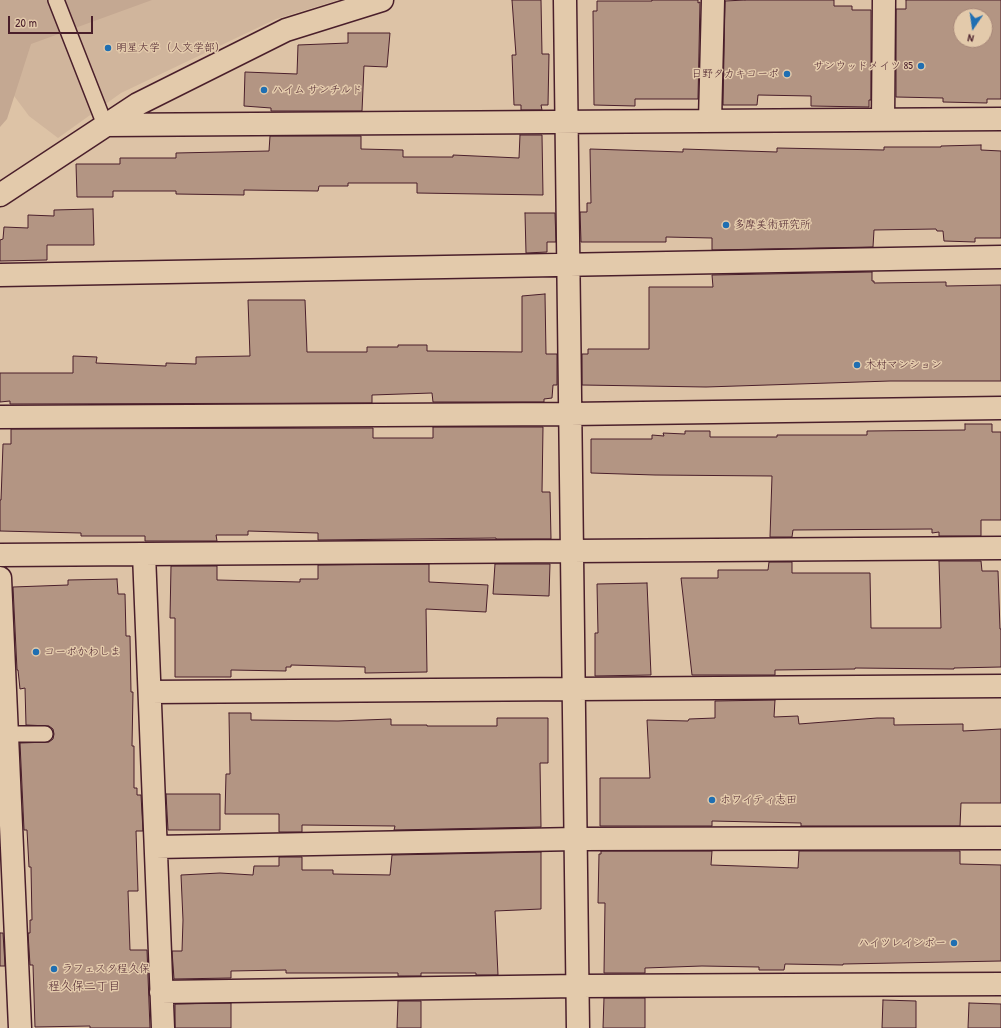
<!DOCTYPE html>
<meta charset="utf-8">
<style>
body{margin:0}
#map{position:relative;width:1001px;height:1028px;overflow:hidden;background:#ddc3a6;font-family:"Patrick Hand",sans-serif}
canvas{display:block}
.north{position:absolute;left:953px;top:8px;width:40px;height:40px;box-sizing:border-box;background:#e3caab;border:1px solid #a68678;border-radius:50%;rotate:193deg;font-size:11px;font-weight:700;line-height:16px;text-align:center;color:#4a1f2b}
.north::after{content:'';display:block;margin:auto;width:14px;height:18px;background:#1f6fb2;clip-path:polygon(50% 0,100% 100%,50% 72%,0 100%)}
.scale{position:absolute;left:8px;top:16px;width:85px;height:18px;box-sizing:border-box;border:2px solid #4a1f2b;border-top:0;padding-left:5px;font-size:12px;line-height:14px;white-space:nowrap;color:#4a1f2b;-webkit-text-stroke:3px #e3caab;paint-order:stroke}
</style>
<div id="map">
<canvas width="1001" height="1028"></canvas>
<div class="north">N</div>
<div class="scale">20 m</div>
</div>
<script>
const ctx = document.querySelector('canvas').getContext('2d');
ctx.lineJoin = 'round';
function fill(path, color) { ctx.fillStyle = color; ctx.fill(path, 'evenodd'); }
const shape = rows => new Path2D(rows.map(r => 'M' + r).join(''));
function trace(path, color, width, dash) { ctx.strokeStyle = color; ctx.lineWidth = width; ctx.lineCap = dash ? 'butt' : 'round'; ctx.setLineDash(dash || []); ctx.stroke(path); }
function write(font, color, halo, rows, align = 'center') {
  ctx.font = font + ' "Patrick Hand","Klee One",sans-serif'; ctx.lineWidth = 3; ctx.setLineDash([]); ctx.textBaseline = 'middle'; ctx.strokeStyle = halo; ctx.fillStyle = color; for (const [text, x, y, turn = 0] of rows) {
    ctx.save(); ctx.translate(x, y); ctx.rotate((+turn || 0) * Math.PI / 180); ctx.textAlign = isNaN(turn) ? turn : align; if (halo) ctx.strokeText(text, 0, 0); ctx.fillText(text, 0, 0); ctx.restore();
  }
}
fill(shape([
 [0,0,338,0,276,19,121,93,58,138,29,116,0,77]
]), '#d0b59c');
fill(shape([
 [0,0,152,0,31,44,7,119,0,127]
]), '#c4a892');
const building = shape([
 [512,0,541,0,542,54,549,54,548,105,541,105,542,110,521,110,521,105,514,105,512,55,516,55,512,0],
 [652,0,698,0,698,3,700,2,698,99,635,99,635,106,594,105,593,11,597,11,597,1,652,1,652,0],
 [745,0,834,0,834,6,852,6,852,10,871,10,871,100,869,100,869,107,811,106,811,96,758,95,757,105,723,105,725,1,745,0],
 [906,0,1001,0,1001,99,987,99,987,103,943,102,943,98,896,97,896,9,906,9,906,0],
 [961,16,985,16,985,40,961,40,961,16],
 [348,33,390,33,387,67,364,66,362,111,271,111,271,108,244,106,245,72,297,74,298,45,348,43,348,33],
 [520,135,542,135,543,195,417,193,417,183,348,183,348,186,319,186,318,191,244,190,244,195,176,194,176,191,113,191,113,197,77,197,76,164,120,164,120,158,176,158,176,153,269,151,270,136,361,136,361,149,403,150,403,157,453,157,453,155,519,158,520,135],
 [981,145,981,150,1001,151,1001,238,975,238,975,242,944,241,943,231,937,231,936,229,874,230,873,247,712,250,712,238,666,237,666,242,581,242,580,212,587,212,587,203,591,203,590,149,683,152,683,149,777,152,777,148,884,150,884,147,941,147,941,146,981,145],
 [93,209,94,245,47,245,47,260,0,261,0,240,3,239,4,227,28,228,28,215,54,216,54,210,93,209],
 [525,213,555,213,556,242,547,242,547,252,526,253,525,213],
 [872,272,872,281,874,281,874,283,946,282,946,286,1001,285,1001,381,890,381,706,387,582,385,582,354,588,354,588,349,649,349,649,287,713,287,712,275,872,272],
 [545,294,546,354,557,354,557,385,553,385,552,398,544,399,544,402,433,402,432,393,372,395,372,403,10,404,10,401,0,402,0,373,73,373,73,356,97,357,96,363,166,366,166,363,196,364,196,357,250,356,248,300,305,300,307,352,367,352,367,347,398,347,398,345,427,345,427,351,522,352,522,296,545,294],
 [965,424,992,424,992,432,1001,432,1001,520,981,520,981,536,939,536,939,532,932,533,932,529,793,530,792,537,770,537,772,476,655,475,591,473,591,439,652,439,652,435,664,436,663,433,685,434,685,431,710,431,710,437,777,437,777,435,867,435,867,431,965,430,965,424],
 [433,427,543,427,542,492,550,492,551,539,496,539,496,538,318,540,318,533,248,531,248,535,216,535,217,541,145,541,145,536,81,536,81,533,0,531,0,500,1,500,3,444,11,444,11,429,373,428,373,438,433,438,433,427],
 [939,561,981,561,982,571,998,571,1000,629,1001,629,1001,667,954,668,954,669,855,668,855,669,775,670,775,675,692,675,681,578,718,578,718,570,768,570,769,562,792,562,792,573,870,573,871,628,941,628,939,561],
 [429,564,429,582,488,585,486,612,426,609,427,672,365,673,365,667,291,665,291,667,286,667,286,671,231,670,231,677,175,677,175,618,170,618,171,566,217,566,217,580,300,582,300,579,318,579,318,565,429,564],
 [495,564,550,564,549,596,493,594,495,564],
 [117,579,118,594,125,594,126,636,130,636,131,692,133,692,132,746,134,746,134,788,137,788,137,795,141,795,143,831,136,831,138,891,128,891,130,950,147,950,150,1028,90,1028,90,1026,35,1027,33,965,30,965,28,933,30,933,30,920,32,920,31,867,29,867,27,830,24,830,20,743,49,742,53,739,54,734,53,729,49,726,26,725,25,688,20,689,18,670,17,670,13,587,68,585,68,580,117,579],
 [647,583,651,675,595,676,595,633,598,633,597,584,647,583],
 [775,700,774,717,798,716,799,724,877,718,894,718,894,725,963,724,963,731,1001,729,1001,803,961,803,960,826,801,826,801,823,712,821,712,826,600,826,600,778,650,778,647,720,688,721,689,719,715,718,715,701,775,700],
 [229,713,251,713,251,720,338,721,391,719,391,725,427,725,427,726,497,726,497,718,548,718,548,763,540,763,541,827,394,830,395,826,302,825,302,832,279,832,279,814,225,814,226,774,230,774,229,713],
 [166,794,220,794,220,830,168,830,166,794],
 [601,851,712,851,711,865,798,868,799,851,960,851,960,864,1001,865,1001,961,843,964,843,965,785,964,784,970,759,970,759,967,702,966,645,968,645,973,604,973,605,903,598,903,599,854,601,854,601,851],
 [541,852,541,909,495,911,498,975,476,975,476,973,421,973,421,976,398,976,398,973,286,973,286,970,231,971,231,978,174,979,172,951,182,951,183,920,181,875,220,873,253,875,254,866,279,866,279,857,302,857,302,870,333,870,333,874,390,875,392,855,541,852],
 [0,933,3,933,5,966,0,966,0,933],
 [604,998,645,998,645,1028,603,1028,604,998],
 [883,1000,916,1001,916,1028,882,1028,883,1000],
 [398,1001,421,1001,421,1028,397,1028,398,1001],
 [231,1003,231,1028,175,1028,175,1004,231,1003],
 [969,1003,1001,1004,1001,1028,968,1028,969,1003]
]);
fill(building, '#b39583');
trace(building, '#4a1f2b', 1);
const service = shape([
 [56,0,105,125],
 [7,734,45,734]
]);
const minor = shape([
 [565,0,578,1028],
 [883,120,884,0],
 [710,121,713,0],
 [105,125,1001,119],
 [0,195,138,104,286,30,382,0],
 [0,275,1001,257],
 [0,417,570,414,1001,408],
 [144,554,163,1028],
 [0,555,1001,548],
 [0,578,20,1028],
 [150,692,1001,686],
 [156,847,576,839,1001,838],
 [161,992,578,986,1001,984]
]);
trace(service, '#4a1f2b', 18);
trace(minor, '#4a1f2b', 25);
trace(service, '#e3caab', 15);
trace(minor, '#e3caab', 22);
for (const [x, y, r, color] of [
 [108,48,4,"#1f6fb2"],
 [921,66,4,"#1f6fb2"],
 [787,74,4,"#1f6fb2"],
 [264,90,4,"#1f6fb2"],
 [726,225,4,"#1f6fb2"],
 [857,365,4,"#1f6fb2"],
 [36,652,4,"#1f6fb2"],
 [712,800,4,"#1f6fb2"],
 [954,943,4,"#1f6fb2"],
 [54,969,4,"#1f6fb2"]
]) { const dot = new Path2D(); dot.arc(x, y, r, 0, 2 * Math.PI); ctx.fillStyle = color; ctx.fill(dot); trace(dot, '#e3caab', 1.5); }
write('11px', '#4a1f2b', '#e3caab', [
 ["明星大学（人文学部）",116,48],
 ["サンウッドメイツ 85",913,66,"right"],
 ["日野タカキコーポ",779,74,"right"],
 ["ハイム サンチルド",272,90],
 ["多摩美術研究所",734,225],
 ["木村マンション",865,365],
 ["コーポかわしま",44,652],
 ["ホワイティ志田",720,800],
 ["ハイツレインボー",946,943,"right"],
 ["ラフェスタ程久保",62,969]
], 'left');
write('12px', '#4a1f2b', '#e3caab', [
 ["程久保二丁目",84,987]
]);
</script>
